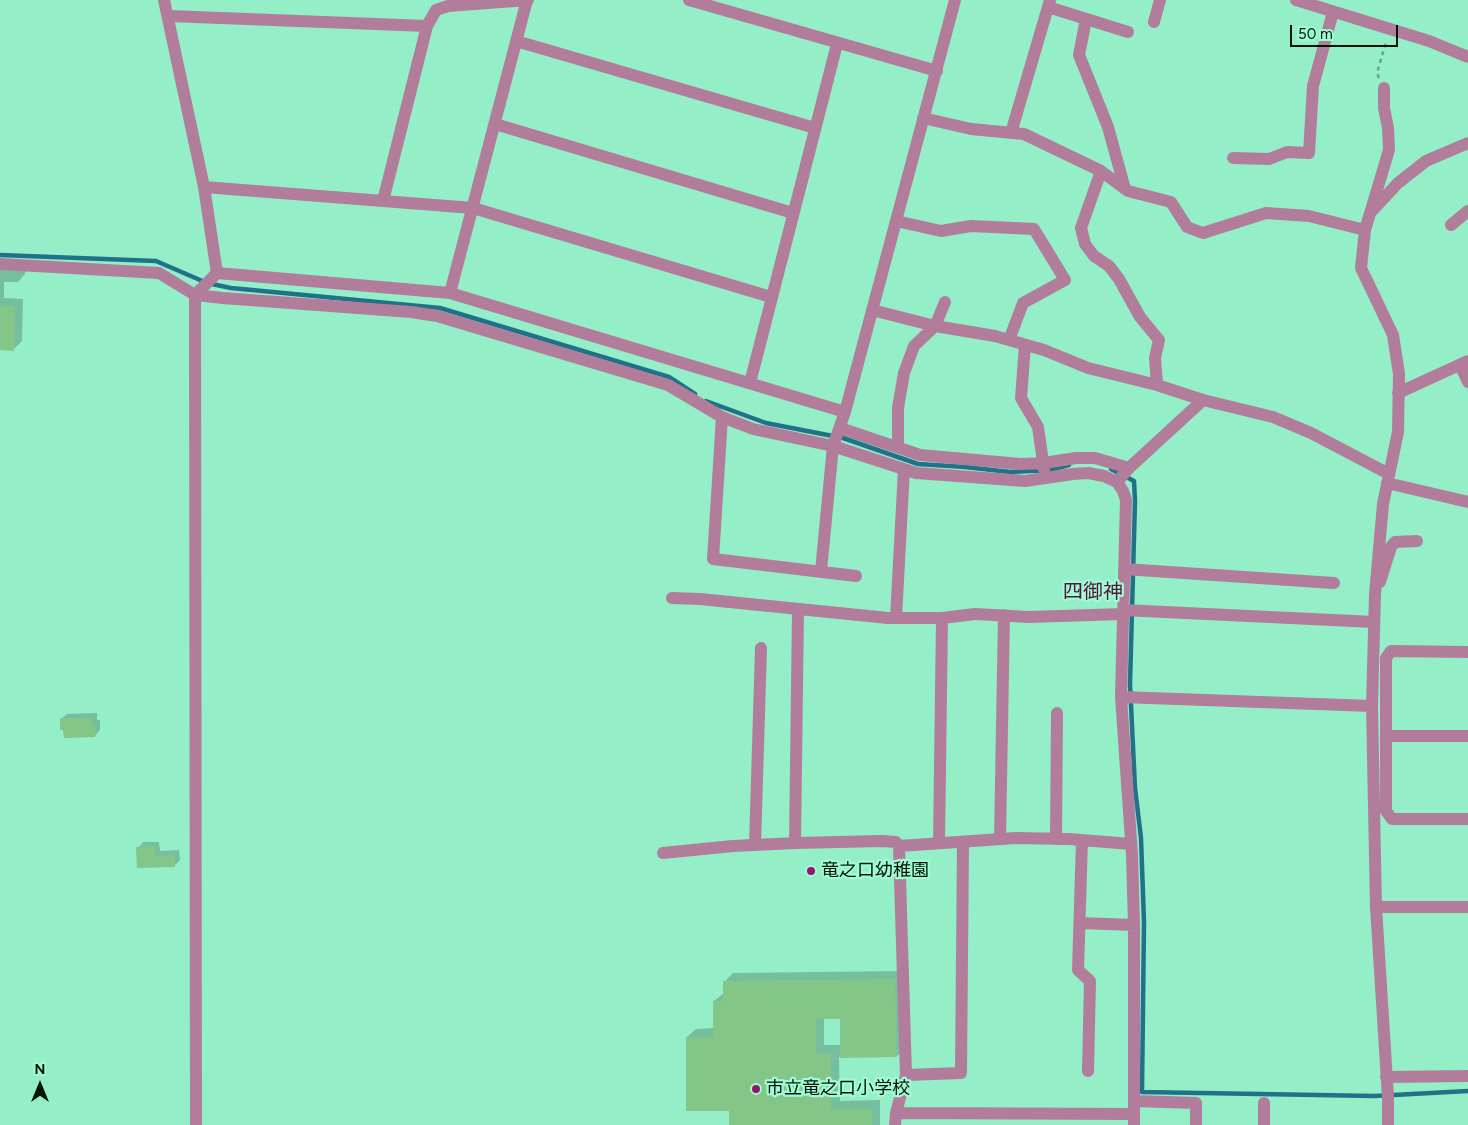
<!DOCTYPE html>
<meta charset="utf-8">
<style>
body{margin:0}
#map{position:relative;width:1468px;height:1125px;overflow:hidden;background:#94eec8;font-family:Figtree,sans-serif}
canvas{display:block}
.north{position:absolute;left:15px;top:1060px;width:50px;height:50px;-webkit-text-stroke:4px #a1fbd5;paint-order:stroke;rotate:0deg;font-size:14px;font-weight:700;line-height:20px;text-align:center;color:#00140a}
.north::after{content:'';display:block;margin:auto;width:18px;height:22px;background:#00140a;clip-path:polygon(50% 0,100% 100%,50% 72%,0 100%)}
.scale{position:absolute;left:1290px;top:25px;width:108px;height:22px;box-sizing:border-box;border:2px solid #00140a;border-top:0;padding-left:6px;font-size:15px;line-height:18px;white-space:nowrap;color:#00140a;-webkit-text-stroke:4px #a1fbd5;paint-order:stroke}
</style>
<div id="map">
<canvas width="1468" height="1125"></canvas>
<div class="north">N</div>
<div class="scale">50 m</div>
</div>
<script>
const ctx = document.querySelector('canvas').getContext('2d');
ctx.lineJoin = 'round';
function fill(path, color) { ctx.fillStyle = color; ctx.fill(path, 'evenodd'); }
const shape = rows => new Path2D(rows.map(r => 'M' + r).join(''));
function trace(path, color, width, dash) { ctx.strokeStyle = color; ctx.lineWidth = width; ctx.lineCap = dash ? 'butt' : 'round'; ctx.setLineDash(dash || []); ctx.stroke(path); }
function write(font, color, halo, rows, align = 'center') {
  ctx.font = font + ' Figtree,"Noto Sans JP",sans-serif'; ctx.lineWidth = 4.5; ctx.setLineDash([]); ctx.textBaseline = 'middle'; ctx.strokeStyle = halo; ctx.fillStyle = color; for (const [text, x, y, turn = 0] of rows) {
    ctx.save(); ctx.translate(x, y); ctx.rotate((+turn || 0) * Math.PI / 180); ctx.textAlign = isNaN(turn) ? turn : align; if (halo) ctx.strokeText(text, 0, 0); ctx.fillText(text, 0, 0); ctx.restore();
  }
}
fill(shape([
 [0,265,26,266,25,274,18,282,4,282,4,298,23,299,22,341,14,349,0,349],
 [97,713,97,720,100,720,100,730,95,736,61,719,67,714],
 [143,842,159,842,160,851,179,850,180,860,174,866,138,848],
 [903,971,906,1047,897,1056,839,1057,840,1101,880,1100,880,1125,730,1125,730,1110,687,1037,696,1029,714,1028,714,1001,724,993,724,982,733,973],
 [824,1018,841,1018,841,1045,824,1045]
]), '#0003');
trace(shape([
 [0,255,156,261,207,283,231,288,440,308,669,377,695,394],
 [706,401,766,423,843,438,918,464,965,467,1010,472,1051,470,1069,465],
 [1111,469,1134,481,1135,501,1130,684,1135,788,1141,838,1144,922,1142,1092,1375,1096,1468,1091]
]), '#217289', 4.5);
fill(shape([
 [0,306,15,306,14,351,0,350],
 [60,718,92,718,92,725,95,724,95,737,64,738,63,730,60,730],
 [155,846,155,856,175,855,175,867,137,868,136,847],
 [895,979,897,1057,840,1058,840,1019,816,1019,816,1053,831,1053,831,1109,872,1109,872,1125,729,1125,729,1111,686,1111,686,1037,713,1037,713,1001,723,1001,723,981]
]), '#84c588');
trace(shape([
 [1379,78,1377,73,1386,42]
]), '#64a88b', 2.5, [4, 4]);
trace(shape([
 [164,0,204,187,217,273,195,295],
 [689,0,937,71],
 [1048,7,1128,32],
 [169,16,427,26,436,10,448,6,528,0],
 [1086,19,1079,55,1108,127,1125,189],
 [1154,22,1160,0],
 [516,41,815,128],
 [923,118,971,129,1024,134,1101,171,1128,191,1171,202,1187,227,1203,233,1266,213,1309,216,1365,230,1361,268,1393,335,1399,374,1398,432,1383,504,1375,594,1372,706,1376,907,1388,1097,1388,1125],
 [495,124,793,213],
 [1011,133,1050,0],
 [1233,158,1269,159,1287,152,1309,153,1313,86,1333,12],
 [1101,171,1081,228,1085,244,1094,256,1109,266,1119,279,1140,317,1159,340,1155,358,1157,385],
 [204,187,473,208,771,297],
 [383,201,427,26],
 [1372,211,1398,183,1426,161,1468,143],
 [896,221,941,231,971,226,1034,229,1065,280,1023,303,1009,340],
 [1451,225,1468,211],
 [1365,230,1389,150,1388,128,1384,108,1384,88],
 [0,264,159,273,195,295,223,298,411,312,437,316,668,385,722,417,753,429,833,446,916,473,1025,481,1073,474,1088,473,1104,476,1117,482,1123,491,1126,500,1121,697,1132,855,1134,925,1134,1125],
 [217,273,450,293,845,412],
 [450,293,527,0],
 [872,310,935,326,995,336,1044,350,1088,368,1157,385,1203,400,1273,417,1311,433,1389,474],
 [1025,345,1021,398,1038,427,1044,469],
 [1460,365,1468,382],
 [750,383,837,44],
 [1398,393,1468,361],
 [722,417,713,559,856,576],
 [840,428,920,455,1020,464,1044,463,1076,458,1095,458,1129,468],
 [898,447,898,408,904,373,914,346,935,326,945,302],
 [1117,482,1129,468,1203,400],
 [1387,483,1468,502],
 [1124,569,1334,583],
 [821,571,833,446,845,412,955,0],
 [1380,582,1391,547,1395,542,1417,541],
 [672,598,700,599,888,618,942,618,975,614,1029,617,1123,614],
 [1123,610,1374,622],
 [896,618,904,469],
 [1468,652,1391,651,1386,658,1386,811,1392,819,1468,819],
 [1121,697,1372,706],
 [1386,736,1468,736],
 [1000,839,1004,615],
 [1056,839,1057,713],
 [1082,840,1078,970,1090,981,1088,1071],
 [795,843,798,609],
 [939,843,942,618],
 [755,845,761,648],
 [663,853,733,846,795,843,882,841,896,842,899,846],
 [1376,907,1468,907],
 [1080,923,1134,925],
 [906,1075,961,1073,963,842],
 [1134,1101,1196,1103,1196,1125],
 [896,1113,1134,1114],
 [895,1125,896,1113,906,1075,899,846,1016,838,1069,839,1131,844],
 [1264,1125,1264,1103]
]), '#b27d9a', 12);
trace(shape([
 [1296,0,1429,41,1468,57],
 [195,295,196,1125],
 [1386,1077,1468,1076]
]), '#b27d9a', 12);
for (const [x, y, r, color] of [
 [811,871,5,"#96156c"],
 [756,1089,5,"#96156c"]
]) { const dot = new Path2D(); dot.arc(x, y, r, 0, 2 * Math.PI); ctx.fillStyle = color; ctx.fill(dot); trace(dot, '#a1fbd5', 2); }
write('18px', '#00140a', '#a1fbd5', [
 ["竜之口幼稚園",821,871],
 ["市立竜之口小学校",766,1089]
], 'left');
write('20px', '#53173d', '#a1fbd5', [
 ["四御神",1093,592]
]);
</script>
